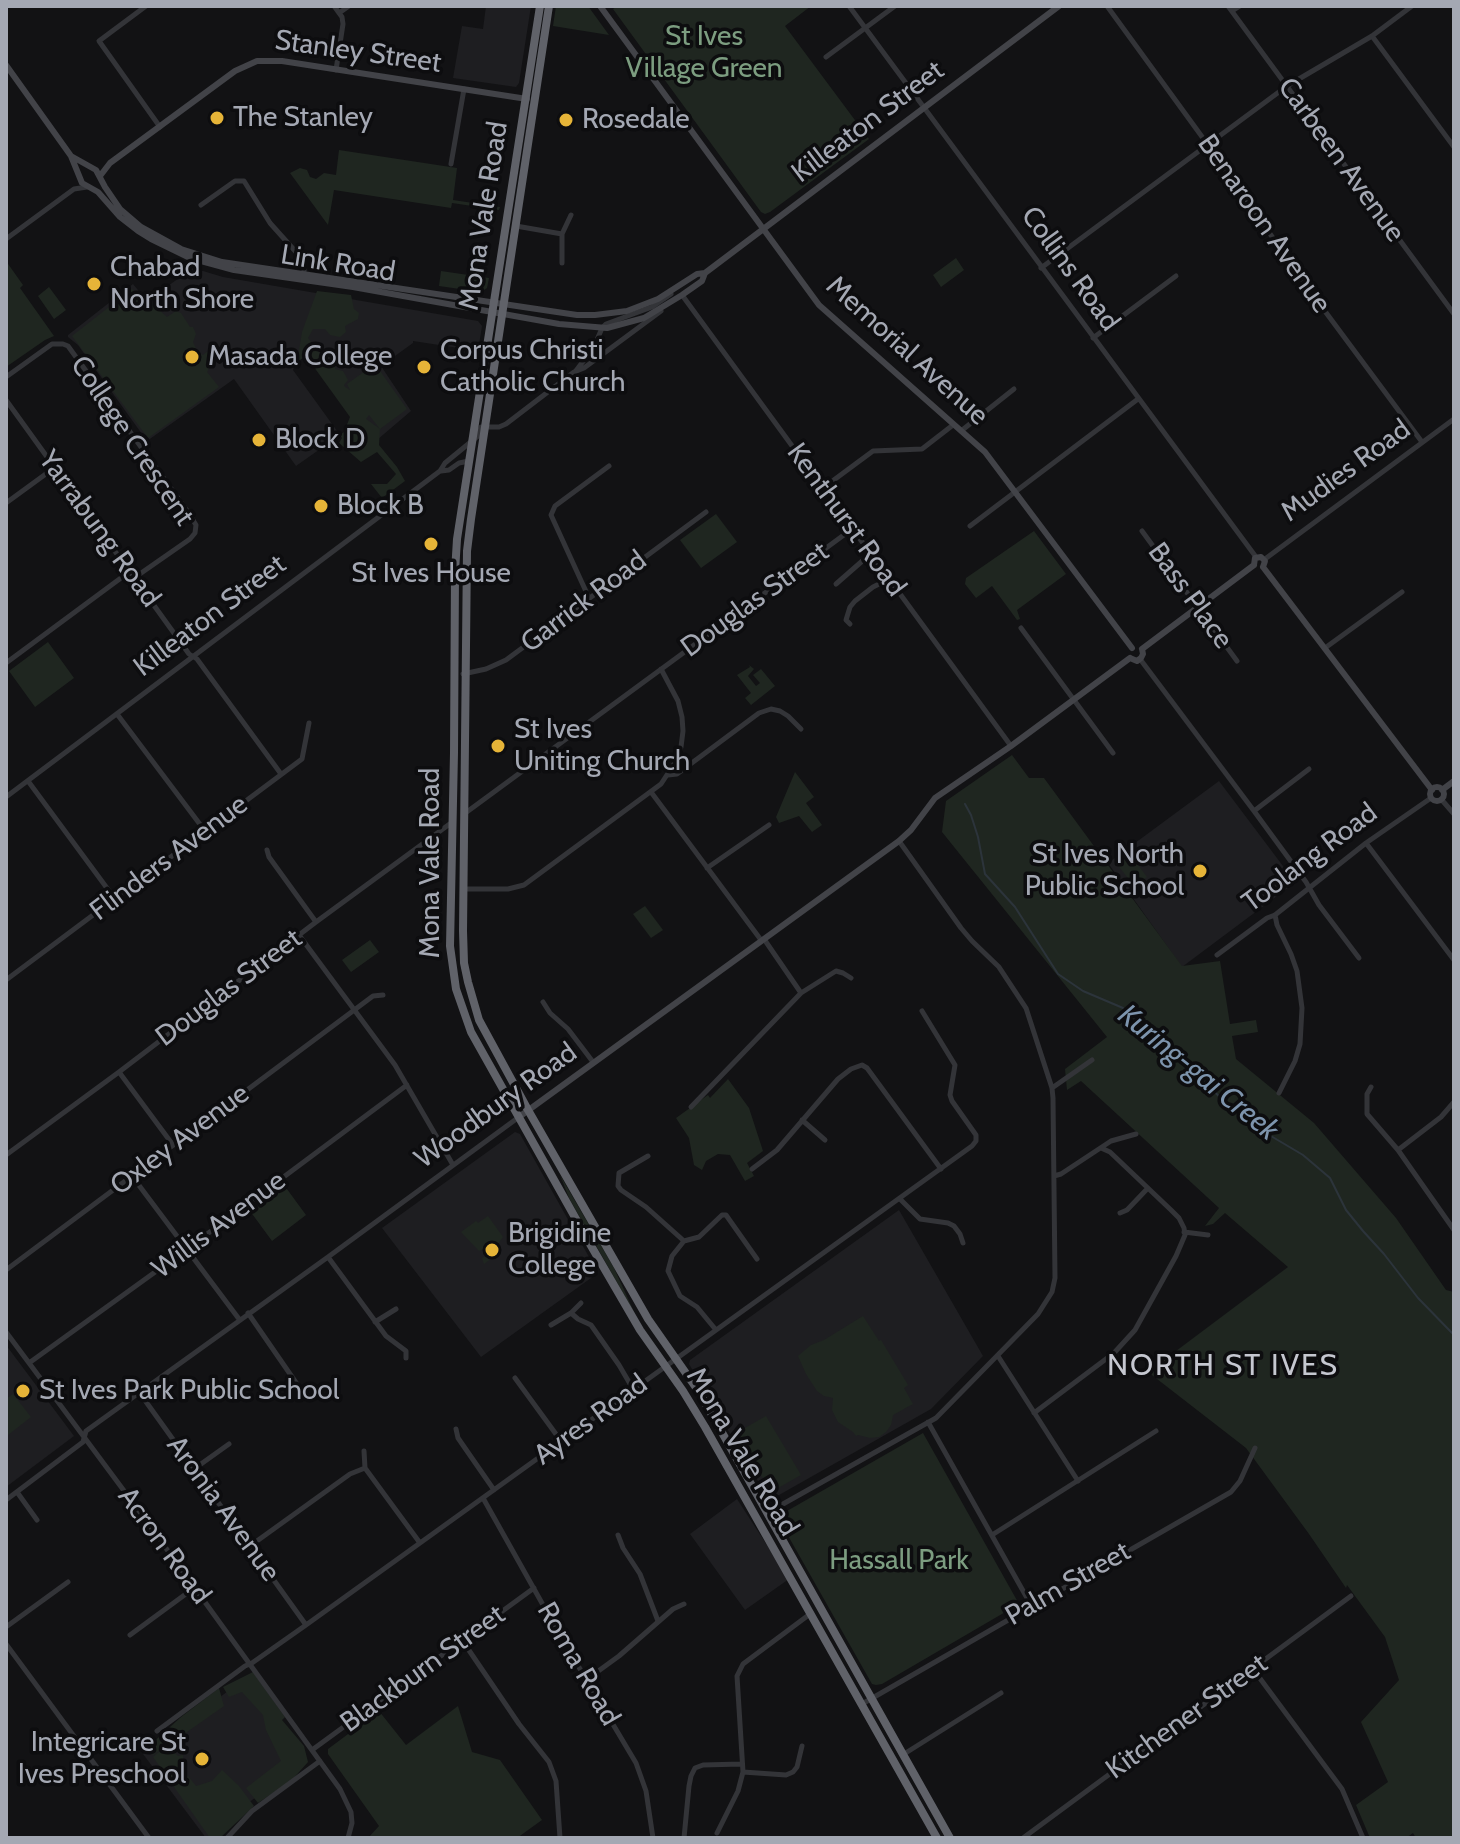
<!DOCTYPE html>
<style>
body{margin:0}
#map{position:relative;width:1460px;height:1844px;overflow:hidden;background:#121214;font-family:Cabin,sans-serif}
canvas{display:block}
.frame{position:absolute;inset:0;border:8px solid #a4a8b3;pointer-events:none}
</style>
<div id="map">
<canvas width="1460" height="1844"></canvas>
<div class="frame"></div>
</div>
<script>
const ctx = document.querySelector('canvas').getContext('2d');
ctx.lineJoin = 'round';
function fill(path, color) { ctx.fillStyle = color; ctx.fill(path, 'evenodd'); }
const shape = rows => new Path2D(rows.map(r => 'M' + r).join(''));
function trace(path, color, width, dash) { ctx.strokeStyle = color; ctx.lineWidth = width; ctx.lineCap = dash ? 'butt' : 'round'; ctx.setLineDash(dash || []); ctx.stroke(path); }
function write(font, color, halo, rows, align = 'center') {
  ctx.font = font + ' Cabin,sans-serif'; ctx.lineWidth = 7; ctx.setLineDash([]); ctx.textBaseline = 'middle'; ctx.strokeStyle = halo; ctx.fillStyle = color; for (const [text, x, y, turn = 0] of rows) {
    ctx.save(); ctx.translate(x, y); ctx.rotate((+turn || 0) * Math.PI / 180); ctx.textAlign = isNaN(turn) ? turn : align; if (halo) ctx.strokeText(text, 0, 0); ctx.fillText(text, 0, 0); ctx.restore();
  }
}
fill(shape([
 [486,6,531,6,519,83,516,87,453,78,462,26,483,29],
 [193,268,223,277,478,321,482,326,478,351,413,341,413,343,381,366,411,411,377,440,303,338,293,370,340,435,296,466,234,379,147,441,78,345,68,337,68,335,133,284,147,301],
 [1219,781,1292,878,1293,884,1182,967,1108,863],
 [515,1132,520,1134,598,1273,481,1357,382,1228],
 [899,1210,983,1356,931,1409,772,1499,768,1498,689,1364,690,1360],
 [6,1345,74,1436,6,1487],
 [737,1499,789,1579,745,1610,690,1534],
 [243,1680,304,1762,248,1803,215,1838,206,1838,143,1754]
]), '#1e1e21');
fill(shape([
 [556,6,588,6,609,35,553,26],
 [617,6,811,6,785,26,869,139,770,212,765,214,761,212,613,9],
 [339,150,457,168,453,200,500,207,499,210,452,203,451,208,334,190,328,225,290,173,300,168,307,170,310,177,316,179,324,173,336,175],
 [956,258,964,270,941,287,933,275],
 [6,261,23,285,20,288,54,336,45,340,6,367],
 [441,271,489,278,487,288,481,292,439,286],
 [49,287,66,310,54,319,38,296],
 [132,289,141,298,148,302,157,303,158,309,167,317,176,311,181,313,190,327,193,327,196,334,193,342,198,353,203,355,212,348,218,351,207,372,219,387,148,438,72,336],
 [317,291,351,295,354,309,359,313,358,319,345,326,346,332,340,337,330,335,325,329,313,329,308,338,322,356,326,354,329,358,326,360,331,366,335,365,335,369,343,371,348,380,344,385,345,387,350,390,347,384,375,364,407,409,380,429,369,415,366,419,380,429,379,445,397,467,405,481,382,498,371,484,387,484,396,474,377,452,361,462,339,443,342,438,340,435,344,432,350,417,306,356,297,362,302,332],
 [716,514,737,542,701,568,680,540],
 [1034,531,1066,574,1017,610,1020,619,1017,620,992,586,976,598,965,584,966,578],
 [48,642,74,678,35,707,9,671],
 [749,665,754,669,748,676,756,686,760,683,753,675,761,669,775,686,751,705,745,698,751,693,737,675,750,667],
 [1012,755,1029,778,1044,778,1182,966,1220,961,1230,1024,1256,1020,1258,1032,1232,1036,1236,1059,1314,1123,1396,1218,1446,1290,1454,1292,1454,1838,1416,1838,1413,1833,1406,1838,1370,1838,1356,1805,1388,1782,1361,1722,1399,1680,1385,1637,1347,1585,1346,1588,1309,1534,1246,1448,1148,1372,1288,1267,1225,1213,1213,1224,1205,1226,1219,1208,1081,1081,1067,1090,1065,1069,1107,1037,942,832,946,801],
 [795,772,814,797,806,803,822,825,812,832,799,816,779,823,776,817],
 [1129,853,1147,877,1135,887,1116,863],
 [645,906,663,930,651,938,633,914],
 [370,940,379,952,351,972,342,960],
 [728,1079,749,1108,763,1151,747,1163,754,1176,745,1181,730,1155,718,1154,706,1161,702,1170,694,1165,689,1138,676,1118,708,1095,710,1098],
 [560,1175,614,1268,635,1314,569,1198],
 [284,1185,306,1215,272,1241,250,1211],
 [488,1216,503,1237,494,1249,492,1258,484,1264,482,1258,490,1254,486,1248,479,1251,461,1232,476,1221,478,1223],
 [863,1316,879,1341,881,1340,908,1385,904,1388,913,1404,893,1415,891,1425,886,1432,879,1437,870,1438,858,1435,856,1436,853,1432,838,1422,832,1410,833,1398,824,1396,817,1391,806,1374,798,1356,811,1345,824,1340],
 [13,1394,31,1417,8,1435,6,1433,6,1399],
 [766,1416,801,1475,771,1492,736,1433],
 [923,1433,1019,1604,882,1684,876,1685,872,1684,778,1518,780,1515],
 [253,1672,285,1717,282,1720,304,1746,308,1762,291,1781,258,1803,246,1788,281,1761,266,1730,263,1715,242,1692,229,1697,223,1687],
 [219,1688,224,1706,167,1746,178,1756,183,1755,183,1770,196,1786,212,1781,222,1770,239,1786,254,1806,220,1838,210,1838,153,1757,166,1746,153,1755,148,1747,181,1717],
 [458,1706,472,1752,500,1760,542,1820,517,1838,368,1838,379,1826,328,1754,328,1749,379,1711,406,1745]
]), '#1f2620');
trace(shape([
 [965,804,971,815,978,837,985,874,1015,907,1058,974,1083,991,1123,1008,1148,1029,1222,1099,1254,1126,1303,1155,1330,1178,1346,1210,1363,1231,1384,1254,1418,1298,1454,1335]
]), '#2c343b', 2);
trace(shape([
 [146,6,99,41,160,127],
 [334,6,342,17,343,24,336,70],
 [849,6,1256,557],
 [1107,6,1208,145,1310,291,1422,442],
 [1228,6,1454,314],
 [1232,11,1240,6],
 [339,13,349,6],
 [1372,36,1454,147],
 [826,57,895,6],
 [451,164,464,89],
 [201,205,235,181,244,181,270,223,304,261,304,274],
 [516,226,562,234,571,215],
 [562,234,562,263],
 [6,239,74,189,87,187],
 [1041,268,1287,86,1372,36,1412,6],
 [682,295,1011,746],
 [1093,338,1176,276],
 [575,372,594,347,602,328,606,324,652,307,671,294],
 [6,377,52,344,63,344,68,346,188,512,196,525,195,533,190,539,134,578],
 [6,400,189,654,197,659,281,774],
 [961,431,1014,389],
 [441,471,449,470,459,463,469,461],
 [823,488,873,451,922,449,953,425],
 [6,503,54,468],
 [970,526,1138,399],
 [1142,531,1237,661],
 [1265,559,1454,419],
 [836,584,868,556,868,552],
 [589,598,551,515,555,506,609,466],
 [850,624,846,620,850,607,855,601,873,587,889,579],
 [1021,628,1113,753],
 [1325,648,1402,592],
 [1140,659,1254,811,1306,882,1319,905,1359,958],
 [6,663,129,572],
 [463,674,486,669,506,660,706,512],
 [117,714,205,831],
 [668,775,677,774,759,713,771,709,780,711,788,716,801,729],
 [28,781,115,899],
 [651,792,761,940],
 [6,797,440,471,445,463,478,436,481,427,499,427,506,424,574,372,584,368,661,311],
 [1441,799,1454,814],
 [1254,811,1309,769],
 [464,814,852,529],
 [1366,843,1454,960],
 [267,850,269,857,316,922],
 [707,868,769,825],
 [463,889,508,889,524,885,661,784,676,761,681,747,683,731,682,717,678,701,661,669],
 [1275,915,1277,925,1291,954,1297,971,1302,1008,1300,1044,1295,1061,1279,1093],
 [299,935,395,1065,453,1165],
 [764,939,801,993],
 [1217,955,1267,918,1275,915,1366,843,1431,798],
 [6,980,302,759,309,723],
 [543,1002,550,1013,568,1029,593,1062],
 [119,1072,173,1145],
 [1371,1087,1367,1094,1367,1114,1398,1150,1454,1230],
 [1052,1088,1092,1060],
 [691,1107,801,993,836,971,843,973,851,978],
 [802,1120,825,1140],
 [1398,1150,1441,1117,1454,1102],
 [6,1155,119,1072,316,922,451,823],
 [648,1156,619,1173,618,1186,621,1190,646,1207,684,1241],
 [752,1169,777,1150,838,1079,851,1069,862,1065,867,1068,941,1169],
 [132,1176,239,1319],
 [1054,1176,1061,1174,1111,1141,1136,1134],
 [900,1199,920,1219,948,1223,954,1226,960,1234,963,1243],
 [1120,1213,1127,1210,1148,1188],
 [1184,1232,1208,1235],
 [328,1257,386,1336,406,1351,406,1358],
 [6,1270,373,996,383,995],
 [248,1313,299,1387],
 [571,1313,578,1319,591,1325,619,1365,633,1389],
 [375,1322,396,1309],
 [551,1325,571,1313,581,1303],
 [716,1330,697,1307,680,1296,668,1271,672,1256,684,1241,699,1237,722,1215,726,1215,757,1259],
 [6,1332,142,1515,340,1789,351,1812,352,1823,348,1838],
 [998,1356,1078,1481],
 [29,1363,187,1249,407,1085],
 [515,1378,561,1441],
 [139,1392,306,1625],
 [1034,1413,1114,1353,1135,1330,1176,1256,1185,1235,1184,1228,1179,1218,1171,1210,1110,1152,1101,1148],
 [928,1422,1031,1605],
 [456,1429,458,1438,494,1490],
 [365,1468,420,1543],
 [194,1469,229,1444],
 [17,1492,37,1520],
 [483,1498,561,1637,636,1763,646,1791,653,1838],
 [6,1500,83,1442,86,1431,328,1257,519,1117],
 [767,1513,936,1418,1038,1314,1052,1292,1055,1278,1053,1098,1052,1088,1026,1008,999,967,972,941,961,928,899,841],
 [618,1535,623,1548,640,1574,658,1621],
 [992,1535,1156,1431],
 [250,1546,350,1474,365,1468,364,1451],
 [6,1627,68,1582],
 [130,1635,194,1588],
 [462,1640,519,1724,549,1762,556,1781,560,1838],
 [6,1644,149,1838],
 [1253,1669,1342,1789,1363,1838],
 [586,1680,619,1656,673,1609,684,1604],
 [862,1704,1231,1492,1240,1481,1255,1448],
 [157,1731,245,1666,252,1663,306,1625,972,1146,976,1141,976,1135,952,1101,950,1095,955,1065,922,1011],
 [312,1750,534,1588],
 [904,1754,1001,1693],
 [743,1772,786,1775,793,1772,797,1767,802,1746],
 [717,1833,738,1791,743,1772,737,1676,743,1664,810,1614],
 [227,1838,252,1811,320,1761],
 [684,1838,689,1786,691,1776,695,1768,703,1765,741,1764],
 [1023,1838,1351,1596]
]), '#333438', 5);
trace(shape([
 [600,6,819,305,985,452,1132,648],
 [6,65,71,156,82,183,98,192,120,217,138,231,151,239,190,258,234,270,353,287,559,324,607,328,644,318,682,295,702,281,705,273,1059,6],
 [71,156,96,170,105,187,120,209,141,227,181,249,222,262,577,315,595,315,627,311,658,299,697,274,705,273],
 [100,176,110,163,235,71,257,61,282,61,527,99],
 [1254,565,1255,558,1261,557,1265,561,1263,567],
 [1263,567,1432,790],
 [1142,649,1254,565],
 [1130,658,1137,661,1141,658,1143,654,1142,649],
 '1430 794a7 7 0 1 1 14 0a7 7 0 1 1-14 0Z',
 [1442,790,1454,781],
 [519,1117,899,841,911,830,935,798,1011,746,1130,658]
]), '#424348', 6);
trace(shape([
 [540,6,457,539,455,572,454,753,450,946,456,989,471,1032,590,1244,640,1330,683,1391,705,1427,937,1838],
 [549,6,471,519,467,551,463,931,464,963,468,982,479,1020,528,1110,648,1319,697,1389,715,1420,950,1838]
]), '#606269', 8);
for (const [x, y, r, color] of [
 [217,118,8,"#e6b438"],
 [566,120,8,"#e6b438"],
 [94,284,8,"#e6b438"],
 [192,357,8,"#e6b438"],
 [424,367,8,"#e6b438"],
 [259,440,8,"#e6b438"],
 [321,506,8,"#e6b438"],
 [431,544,8,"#e6b438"],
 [498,746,8,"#e6b438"],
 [1200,871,8,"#e6b438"],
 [492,1250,8,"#e6b438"],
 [23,1391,8,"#e6b438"],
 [202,1759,8,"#e6b438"]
]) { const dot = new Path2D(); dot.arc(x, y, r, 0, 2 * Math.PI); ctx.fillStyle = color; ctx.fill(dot); trace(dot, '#0d0d0f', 3); }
write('28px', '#7c9d80', '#0d0d0f', [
 ["St Ives",704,37],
 ["Village Green",704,69],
 ["Hassall Park",899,1561]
]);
write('28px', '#a4a8b3', '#0d0d0f', [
 ["Stanley Street",358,52,8],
 ["Killeaton Street",868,122,-37],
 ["Carbeen Avenue",1341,160,54],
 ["Mona Vale Road",484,216,-81],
 ["Benaroon Avenue",1264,224,55],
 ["Link Road",338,264,9],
 ["Collins Road",1070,269,54],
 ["Memorial Avenue",907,351,42],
 ["College Crescent",132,441,56],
 ["Mudies Road",1346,471,-36],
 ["Kenthurst Road",846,520,54],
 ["Yarrabung Road",99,529,54],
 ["Bass Place",1190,596,54],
 ["Douglas Street",755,600,-36],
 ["Garrick Road",584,602,-37],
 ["Killeaton Street",210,616,-37],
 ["Flinders Avenue",169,858,-37],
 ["Toolang Road",1310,858,-37],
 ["Mona Vale Road",431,863,-90],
 ["Douglas Street",229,988,-37],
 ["Woodbury Road",496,1106,-36],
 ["Oxley Avenue",180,1140,-37],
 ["Willis Avenue",219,1225,-37],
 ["Ayres Road",591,1420,-36],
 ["Mona Vale Road",742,1452,59],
 ["Aronia Avenue",223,1509,54],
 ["Acron Road",164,1546,54],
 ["Palm Street",1068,1584,-30],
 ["Roma Road",578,1664,60],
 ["Blackburn Street",423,1669,-36],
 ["Kitchener Street",1187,1717,-36]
]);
write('28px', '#a4a8b3', '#0d0d0f', [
 ["The Stanley",233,118],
 ["Rosedale",582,120],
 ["Chabad",110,268],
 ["North Shore",110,300],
 ["Corpus Christi",440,351],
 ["Catholic Church",440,383],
 ["Masada College",208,357],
 ["Block D",275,440],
 ["Block B",337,506],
 ["St Ives House",431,574,"center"],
 ["St Ives",514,730],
 ["Uniting Church",514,762],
 ["St Ives North",1184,855,"right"],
 ["Public School",1184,887,"right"],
 ["Brigidine",508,1234],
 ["College",508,1266],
 ["St Ives Park Public School",39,1391],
 ["Integricare St",186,1743,"right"],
 ["Ives Preschool",186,1775,"right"]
], 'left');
write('italic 30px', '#7d94ad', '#0d0d0f', [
 ["Kuring-gai Creek",1198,1073,39]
]);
ctx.letterSpacing = '2px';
write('30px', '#c5c7d0', '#0d0d0f', [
 ["NORTH ST IVES",1223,1366]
]);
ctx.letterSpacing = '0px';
</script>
